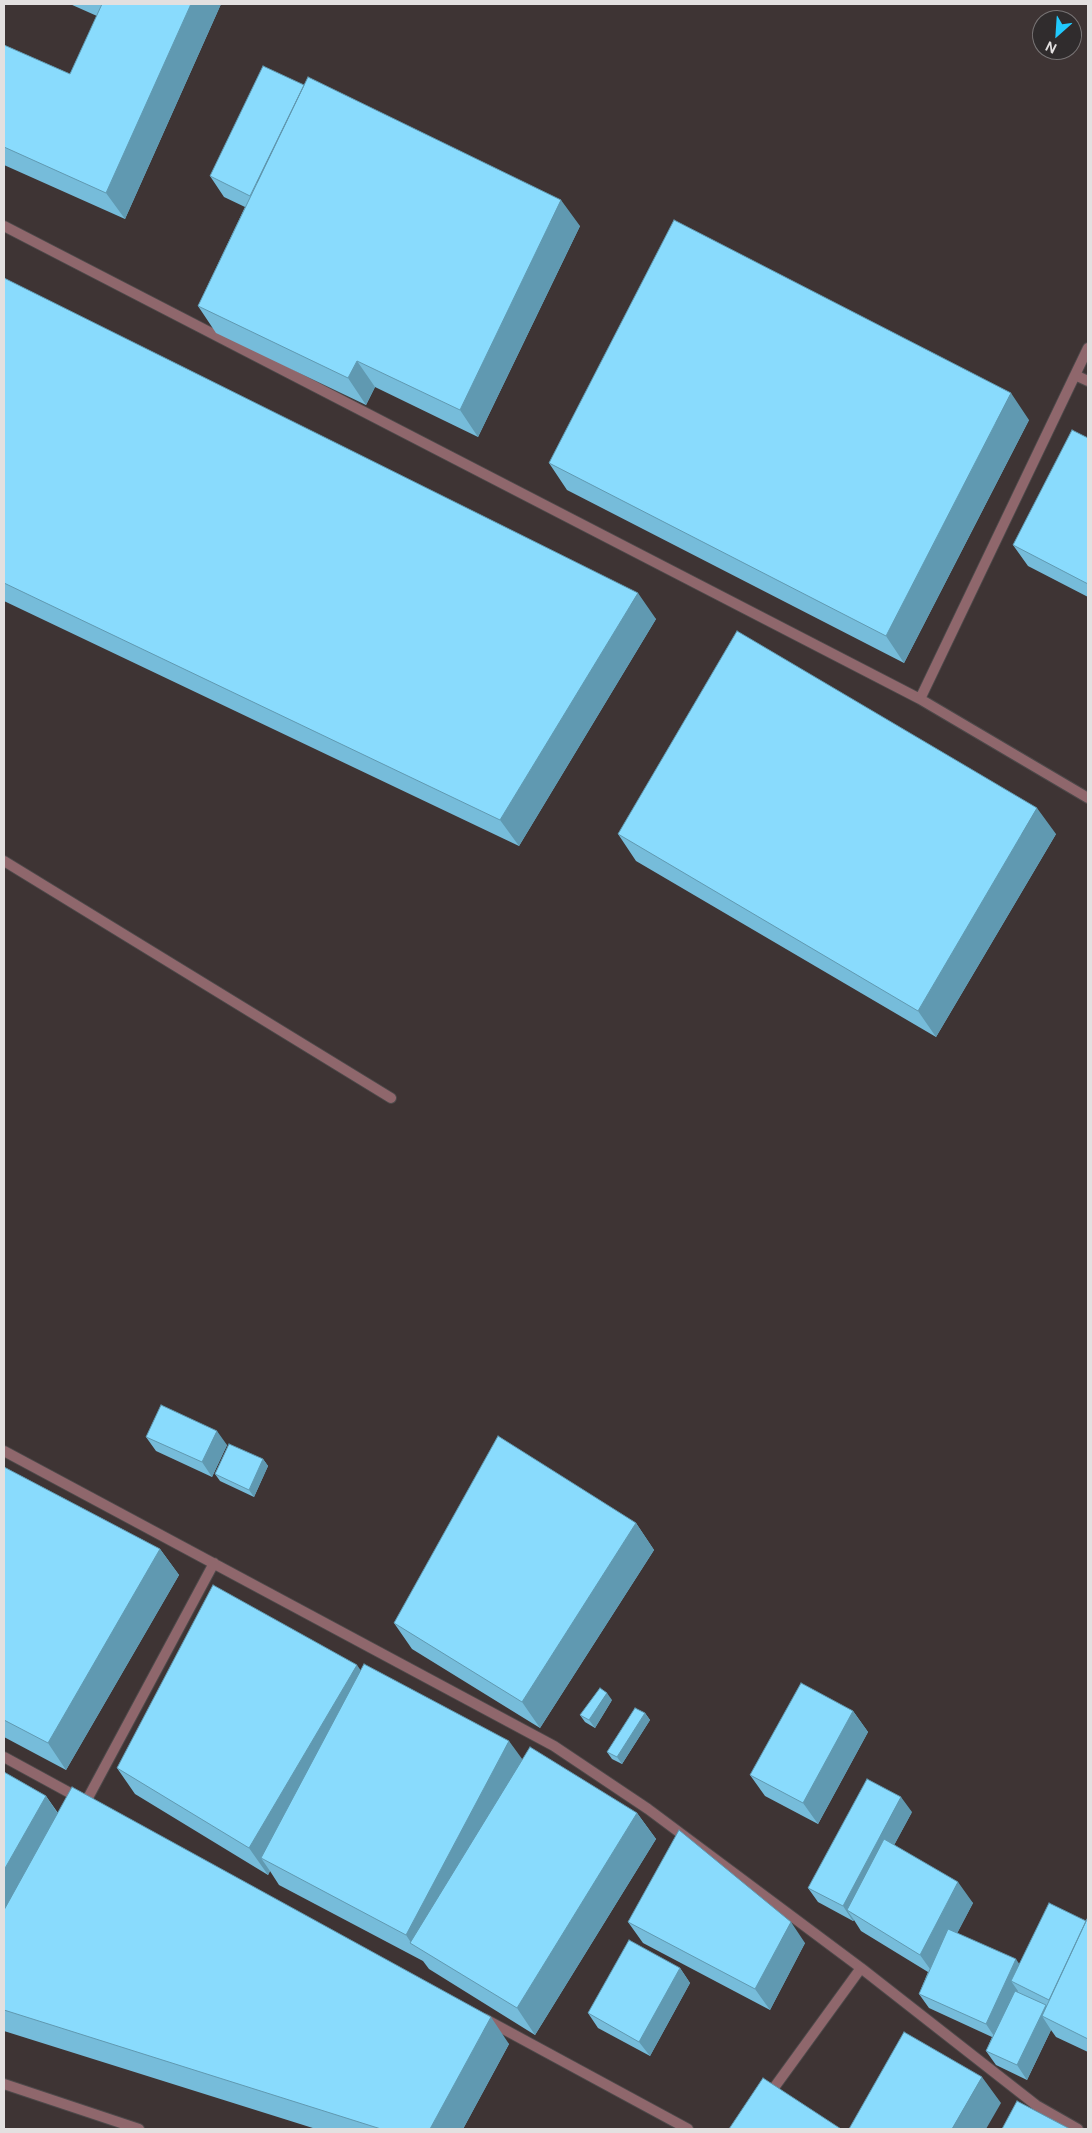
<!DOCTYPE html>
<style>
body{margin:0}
#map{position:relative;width:1092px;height:2133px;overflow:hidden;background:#302c2d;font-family:"DM Sans",sans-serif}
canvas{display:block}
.frame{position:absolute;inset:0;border:5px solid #e3e0e0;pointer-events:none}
.north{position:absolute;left:1032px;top:10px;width:50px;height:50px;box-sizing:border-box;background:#302c2d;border:1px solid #787475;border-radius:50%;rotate:206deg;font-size:14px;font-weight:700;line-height:20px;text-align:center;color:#e3e0e0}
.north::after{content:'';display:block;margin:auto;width:18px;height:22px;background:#21c9fd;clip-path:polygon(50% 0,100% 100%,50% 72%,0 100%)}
</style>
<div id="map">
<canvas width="1092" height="2133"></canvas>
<div class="frame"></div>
<div class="north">N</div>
</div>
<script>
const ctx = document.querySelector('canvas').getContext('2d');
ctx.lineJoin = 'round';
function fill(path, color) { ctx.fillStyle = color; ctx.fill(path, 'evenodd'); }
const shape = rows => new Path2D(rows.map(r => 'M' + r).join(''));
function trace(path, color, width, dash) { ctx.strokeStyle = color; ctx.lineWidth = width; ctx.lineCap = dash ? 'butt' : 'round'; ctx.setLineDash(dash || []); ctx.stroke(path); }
fill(shape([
 [4,4,1088,4,1088,2129,4,2129],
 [1042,20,1072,20,1072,50,1042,50]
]), '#3e3434');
const street = shape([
 [4,226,920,699,1088,798],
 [1075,375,1088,348],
 [920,699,1075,375,1088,381],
 [4,861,391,1098],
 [4,1451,554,1746,648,1809,861,1968,1036,2105,1078,2129],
 [4,1757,81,1799],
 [82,1809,214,1563],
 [485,2019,688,2129],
 [4,2084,139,2129],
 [768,2096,861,1968]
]);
trace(street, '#4d494a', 12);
trace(street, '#8f676c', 10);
fill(shape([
 [70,4,221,4,125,219,4,165,4,45,70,74,97,16],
 [210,176,580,226,478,437,375,387,366,405,216,333,198,306,245,207,224,197],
 [4,278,656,619,519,846,4,601],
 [1029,420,904,663,567,490,549,463],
 [1088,438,1088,597,1028,566,1013,545],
 [618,834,1056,834,936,1037,636,861],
 [146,1437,227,1445,212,1477,156,1451],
 [263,1459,268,1466,254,1497,220,1481,215,1474],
 [4,1467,160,1549,179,1575,66,1770,4,1737],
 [636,1523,654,1550,540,1728,412,1649,394,1623],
 [361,1670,523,1760,637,1813,656,1839,535,2035,429,1969,423,1961,279,1885,270,1871,268,1875,135,1794,117,1768],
 [612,1700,595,1728,585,1722,580,1715],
 [853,1711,868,1732,818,1824,765,1796,750,1775],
 [645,1713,650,1720,622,1764,612,1759,607,1752],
 [4,1772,46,1796,58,1813,509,2044,463,2129,316,2129,4,2031],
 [912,1812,894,1845,973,1903,957,1933,1019,1964,1086,1921,1088,1917,1088,2052,1056,2037,1051,2030,1027,2080,996,2065,986,2051,992,2037,929,2008,919,1994,928,1972,861,1931,854,1920,853,1921,818,1902,808,1888],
 [628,1922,805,1943,770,2010,643,1943],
 [680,1968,690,1983,650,2056,598,2028,588,2013]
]), '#76bcda');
fill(shape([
 [191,4,221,4,125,219,106,193],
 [561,200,580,226,478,437,460,410],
 [357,361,375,387,366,405,348,378],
 [1011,393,1029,420,904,663,886,636],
 [638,593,656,619,519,846,500,820],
 [1037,808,1056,834,936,1037,918,1011],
 [217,1431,227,1445,212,1477,202,1462],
 [263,1459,268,1466,254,1497,249,1490],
 [636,1523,654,1550,540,1728,522,1702],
 [160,1549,179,1575,66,1770,48,1743],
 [357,1665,376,1692,261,1858,270,1871,268,1875,249,1848],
 [607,1693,612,1700,595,1728,589,1720],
 [853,1711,868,1732,818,1824,803,1803],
 [645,1713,650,1720,622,1764,617,1757],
 [509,1741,528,1767,412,1944,406,1935],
 [46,1796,60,1817,4,1916,4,1870],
 [901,1797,912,1812,856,1916,847,1910,854,1920,853,1921,843,1906],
 [637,1813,656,1839,535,2035,517,2008],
 [958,1882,973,1903,935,1976,920,1955],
 [791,1922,805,1943,770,2010,755,1989],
 [1016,1959,1026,1974,1011,1981,1018,1991,996,2039,986,2024],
 [680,1968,690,1983,650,2056,639,2042],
 [1046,2005,1056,2020,1042,2016,1051,2030,1027,2080,1017,2065],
 [491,2017,509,2044,463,2129,430,2129],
 [982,2077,1001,2103,986,2129,952,2129]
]), '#6099b1');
const building = shape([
 [102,4,191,4,106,193,4,147,4,45,70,74,102,4],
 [263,66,304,85,250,196,210,176,263,66],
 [308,77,561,200,460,410,357,361,348,378,198,306,308,77],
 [674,220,1011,393,886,636,549,463,674,220],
 [4,278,638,593,500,820,4,583,4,278],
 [1072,430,1088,438,1088,584,1013,545,1072,430],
 [737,631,1037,808,918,1011,618,834,737,631],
 [161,1405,217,1431,202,1462,146,1437,161,1405],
 [498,1436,636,1523,522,1702,394,1623,498,1436],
 [229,1444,263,1459,249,1490,215,1474,229,1444],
 [4,1467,160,1549,48,1743,4,1720,4,1467],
 [213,1585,357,1665,249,1848,117,1768,213,1585],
 [364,1664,509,1741,406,1935,261,1858,364,1664],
 [801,1683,853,1711,803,1803,750,1775,801,1683],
 [600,1688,607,1693,589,1720,580,1715,600,1688],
 [635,1708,645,1713,617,1757,607,1752,635,1708],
 [530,1747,637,1813,517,2008,410,1943,530,1747],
 [4,1772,46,1796,4,1870,4,1772],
 [867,1779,901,1797,843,1906,808,1888,867,1779],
 [72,1787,491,2017,430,2129,381,2129,4,2010,4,1910,72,1787],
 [679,1830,791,1922,755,1989,628,1922,679,1830],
 [884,1839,958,1882,920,1955,847,1910,884,1839],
 [1049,1903,1086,1921,1049,2000,1011,1981,1049,1903],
 [1088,1917,1088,2039,1042,2016,1088,1917],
 [948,1929,1016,1959,986,2024,919,1994,948,1929],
 [629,1940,680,1968,639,2042,588,2013,629,1940],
 [1015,1991,1046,2005,1017,2065,986,2051,1015,1991],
 [904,2032,982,2077,952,2129,849,2129,904,2032],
 [763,2078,841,2129,729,2129,763,2078],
 [1017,2101,1070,2129,1002,2129,1017,2101]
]);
fill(building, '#89dbfd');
trace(building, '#6099b1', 1);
</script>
